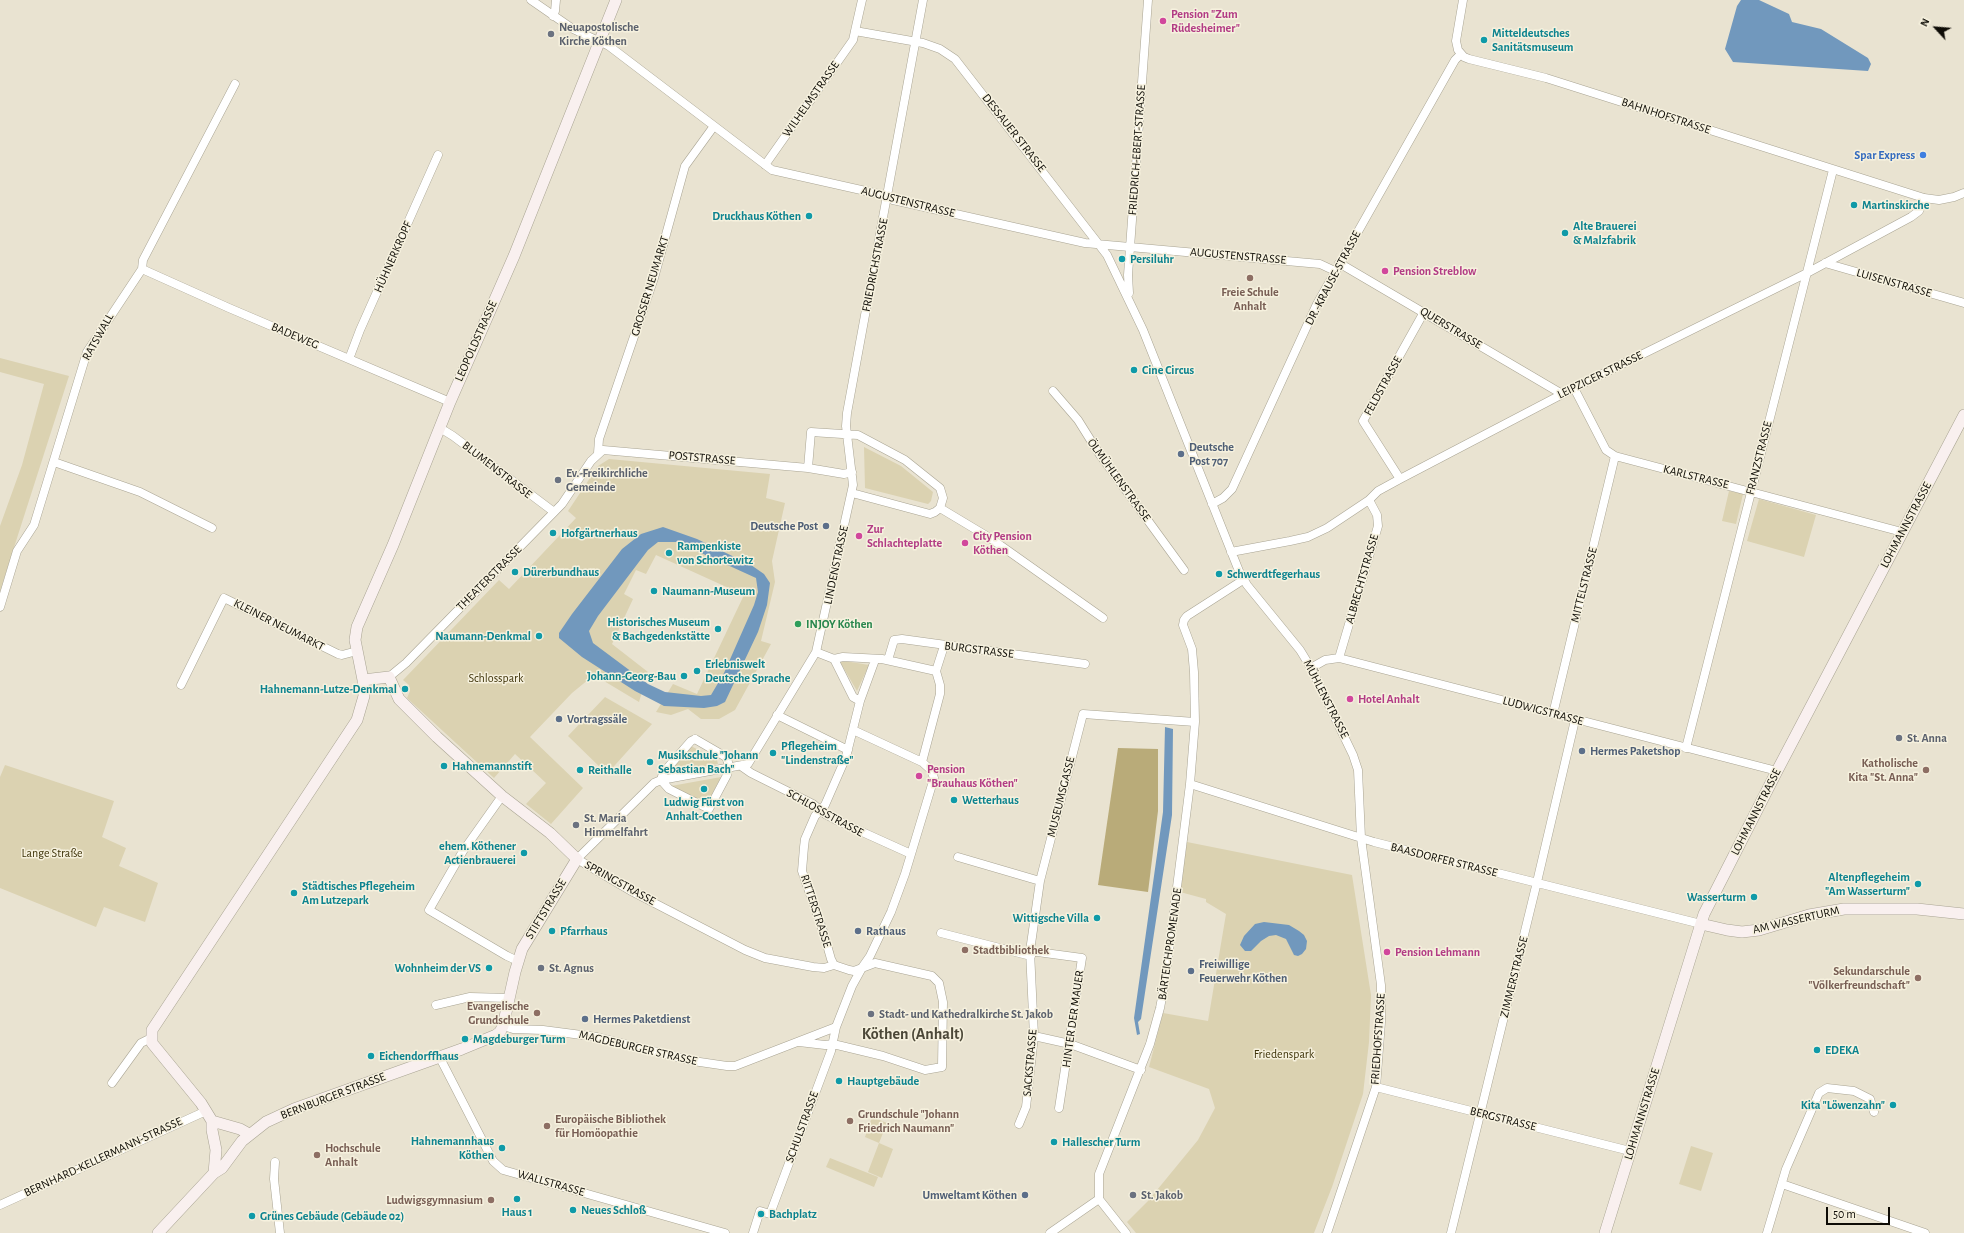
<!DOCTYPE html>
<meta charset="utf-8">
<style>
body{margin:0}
#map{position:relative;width:1964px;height:1233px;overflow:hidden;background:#e9e3d1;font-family:"Alegreya Sans",sans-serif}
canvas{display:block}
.north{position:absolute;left:1916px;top:8px;width:40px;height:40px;-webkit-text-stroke:3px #f6f1de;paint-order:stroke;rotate:296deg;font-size:11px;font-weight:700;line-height:16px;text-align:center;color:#0e0c06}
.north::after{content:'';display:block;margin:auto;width:14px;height:18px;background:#0e0c06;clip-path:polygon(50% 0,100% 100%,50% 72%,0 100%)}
.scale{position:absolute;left:1826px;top:1207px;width:64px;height:18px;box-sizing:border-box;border:2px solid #0e0c06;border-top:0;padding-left:5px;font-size:12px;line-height:14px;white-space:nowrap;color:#0e0c06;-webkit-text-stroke:3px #f6f1de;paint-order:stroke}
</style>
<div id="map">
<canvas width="1964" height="1233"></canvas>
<div class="north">N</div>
<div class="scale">50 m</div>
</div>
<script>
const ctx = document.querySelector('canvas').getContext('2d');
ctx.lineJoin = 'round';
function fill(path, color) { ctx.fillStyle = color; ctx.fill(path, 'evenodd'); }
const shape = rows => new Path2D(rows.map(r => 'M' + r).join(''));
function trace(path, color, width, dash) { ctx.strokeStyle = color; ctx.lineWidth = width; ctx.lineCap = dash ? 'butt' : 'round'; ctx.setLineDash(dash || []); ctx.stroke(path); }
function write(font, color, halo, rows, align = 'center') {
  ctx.font = font + ' "Alegreya Sans",sans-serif'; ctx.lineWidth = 3; ctx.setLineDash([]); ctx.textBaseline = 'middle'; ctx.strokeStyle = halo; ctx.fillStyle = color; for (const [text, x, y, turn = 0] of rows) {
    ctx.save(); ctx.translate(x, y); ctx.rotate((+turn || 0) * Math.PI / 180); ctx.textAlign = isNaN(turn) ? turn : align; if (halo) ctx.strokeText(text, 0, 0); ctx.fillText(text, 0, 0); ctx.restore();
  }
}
fill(shape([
 [0,358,69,376,0,591,0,526,22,465,44,384,0,372],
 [864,447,901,466,933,492,931,501,928,504,865,488],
 [609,459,770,474,766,498,785,503,772,561,775,582,761,641,771,644,735,710,719,719,701,719,688,709,671,715,656,712,673,684,697,694,744,595,656,555,646,574,636,570,624,594,633,599,612,644,648,672,639,702,594,675,572,693,530,737,583,788,551,824,526,804,546,783,515,754,494,778,407,698,410,691,409,685,403,680,499,580,509,589,576,518,568,511,598,466],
 [1729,491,1743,494,1736,524,1722,521],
 [1759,499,1816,515,1804,557,1747,541],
 [839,660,869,665,857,691],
 [605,697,652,724,607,774,568,736],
 [691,746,717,760,718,764,669,773],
 [5,765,114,801,102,837,126,848,119,866,158,883,145,922,104,907,96,927,0,888,0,777],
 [721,777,707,804,671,786],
 [1187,842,1352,875,1371,995,1369,1042,1363,1094,1332,1187,1314,1233,1136,1233,1127,1222,1148,1201,1198,1140,1215,1108,1209,1089,1149,1067,1163,1013,1208,1021,1226,914,1206,902,1206,899,1180,892],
 [872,1117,887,1123,879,1143,865,1137],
 [879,1143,893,1149,882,1178,868,1172],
 [1691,1146,1713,1153,1701,1191,1679,1184],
 [830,1158,878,1177,874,1187,826,1167]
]), '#dbd2b1');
fill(shape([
 [1118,748,1158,749,1158,811,1148,892,1098,885]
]), '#b9ab79');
fill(shape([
 [1741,0,1759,0,1789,14,1792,22,1821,29,1868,58,1871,64,1868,71,1733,62,1725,49,1737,6],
 [663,527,697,539,751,565,764,574,770,583,767,605,758,632,725,702,717,706,704,708,664,706,635,691,582,657,559,638,559,633,572,614,622,549,641,534],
 [658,542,677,542,756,578,758,592,754,605,724,673,711,695,701,696,665,692,648,684,593,643,589,631,598,616,648,550],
 [1165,727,1173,729,1172,815,1141,1019,1138,1022,1140,1034,1137,1035,1134,1018,1163,812],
 [1264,922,1289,925,1299,931,1304,935,1307,941,1306,949,1302,954,1298,956,1294,955,1286,939,1276,935,1269,936,1261,941,1251,951,1245,951,1240,945,1244,936,1255,924]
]), '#7198bd');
const street = shape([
 [531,0,573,29,609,46,772,170,879,194,893,200,1085,243,1320,264,1335,271],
 [862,0,855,31,923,43,940,49,955,59,1107,255,1143,330,1239,571,1247,585,1300,650,1311,668,1353,755,1358,770,1361,838,1381,985,1381,1022,1376,1087,1327,1233],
 [1463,0,1456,41,1458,50,1464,57,1469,59,1546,78,1924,198,1939,200,1954,197,1964,193],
 [553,16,555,11,556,0],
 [765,165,853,40,855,31],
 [1339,263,1562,394],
 [1825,263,1964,303],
 [142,269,229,308,450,402],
 [1129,293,1128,275,1148,0],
 [349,359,360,330,438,155],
 [1574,388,1606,450,1615,456,1902,532],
 [1053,391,1078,420,1098,452,1184,570],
 [440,428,453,436,554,512],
 [598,453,599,439,654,278,685,166,714,126],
 [54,462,140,492,212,528],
 [808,468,811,432,858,435,905,460,940,488,943,498,940,508,935,512,930,514,852,493],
 [1400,479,1363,421,1424,312],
 [1212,504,1223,498,1232,489,1317,304,1455,60,1461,54],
 [940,508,990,538,1103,618],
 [1231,552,1290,541,1308,537,1327,528,1369,500,1378,491,1400,479,1574,388,1807,273,1911,217,1919,211,1924,198],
 [0,607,17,551,34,525,87,352,142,269,143,260,235,84],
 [816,652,834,659,843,657,882,659,936,671],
 [1339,658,1378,526,1377,515,1369,500],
 [834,659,853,697,860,701],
 [888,660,894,640,902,639,1085,664],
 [1311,668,1325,660,1339,658,1777,771],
 [389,677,406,663,562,504,591,461,603,450,808,468,844,474,852,472],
 [181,685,224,598,338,654,342,655,357,651],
 [1553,714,1615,456],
 [777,715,848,750],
 [695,739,726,757,728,762,727,775,709,809,669,789,661,780,663,773,691,741,695,739],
 [1686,748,1833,170],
 [922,762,940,694,940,685,936,671,944,646],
 [741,766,751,773,813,804,825,814,838,821,911,854],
 [1190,784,1374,842,1701,924],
 [502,796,463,851,429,910,507,956,518,961],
 [958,857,1040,881],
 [941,933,1031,956],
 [1030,951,1082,958,1059,1108],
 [834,965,831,959,823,931,802,871,804,847,805,839,815,816,825,805,846,757,860,701,875,660],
 [436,1005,470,997,509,998],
 [503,1026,513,1029,543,1030,597,1037,693,1061,727,1066,735,1066,836,1027],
 [1034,1036,1070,1044,1141,1070],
 [799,1042,825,1045,833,1044,883,1056,925,1070,942,1067,943,1002,939,983,932,976,875,963,854,971,849,970,834,965,824,968,813,967,765,958,745,950,633,892,577,859,654,783,661,780,748,764,816,652,853,485,846,426,847,413,923,0],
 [439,1056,493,1161,503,1170,725,1233],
 [112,1083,141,1043,151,1038],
 [1376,1087,1630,1151],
 [1019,1124,1026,1107,1034,1036,1030,951,1040,881,1083,714,1195,722],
 [275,1162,274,1179,280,1233],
 [1782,1184,1925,1233],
 [1099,1199,1099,1174,1150,1044,1160,1008,1165,982,1190,784,1195,722,1194,672,1192,649,1183,625,1184,620,1187,616,1243,580],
 [1099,1199,1126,1233],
 [0,1205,206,1111],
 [753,1233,760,1211,770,1214,831,1051,836,1027,852,986,863,966,870,956,891,912,905,874,934,778,931,770,922,762,853,730],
 [1050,1233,1099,1199],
 [1451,1233,1537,882,1575,720],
 [1767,1233,1786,1169,1819,1093,1827,1088,1854,1091,1870,1099,1874,1112]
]);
const secondary = shape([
 [1701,924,1727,930,1742,932,1759,930,1809,915,1844,909,1917,909,1964,914],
 [212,1121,240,1129,249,1134],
 [214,1173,216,1150,212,1130,212,1121,201,1103,152,1043,152,1030,357,720,364,696,363,680,355,640,357,627,393,545,450,402,514,256,616,0],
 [158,1233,214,1173,222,1168,242,1141,266,1122,294,1109,462,1049,496,1035,500,1032,503,1026,515,972,522,949,577,859,550,833,502,796,437,737,399,699,389,677,363,680],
 [1605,1233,1704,914,1777,771,1964,415]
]);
trace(street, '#a9a493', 9);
trace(secondary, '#a9a493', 12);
trace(street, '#fff', 8);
trace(secondary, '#f9f0ef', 11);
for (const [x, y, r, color] of [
 [1163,21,4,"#d1479c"],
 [551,34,4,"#6b7280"],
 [1484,40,4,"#0f9aa8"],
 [1923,155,4,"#3f7fe0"],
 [1854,205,4,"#0f9aa8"],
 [809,216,4,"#0f9aa8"],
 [1565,233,4,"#0f9aa8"],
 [1122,259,4,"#0f9aa8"],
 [1385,271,4,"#d1479c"],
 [1250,278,4,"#8d6e63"],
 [1134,370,4,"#0f9aa8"],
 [1181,454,4,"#5c6f8a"],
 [558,480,4,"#6b7280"],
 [826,526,4,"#5c6f8a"],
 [553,533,4,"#0f9aa8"],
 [859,536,4,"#d1479c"],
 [965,543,4,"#d1479c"],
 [669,553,4,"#0f9aa8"],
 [515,572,4,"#0f9aa8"],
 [1219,574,4,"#0f9aa8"],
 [654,591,4,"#0f9aa8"],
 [798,624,4,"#2e9e5b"],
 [718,629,4,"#0f9aa8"],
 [539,636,4,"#0f9aa8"],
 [697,671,4,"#0f9aa8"],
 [684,676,4,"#0f9aa8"],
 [405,689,4,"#0f9aa8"],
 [1350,699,4,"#d1479c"],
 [559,719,4,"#5c6f8a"],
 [1899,738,4,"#6b7280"],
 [1582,751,4,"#5c6f8a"],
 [773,753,4,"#0f9aa8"],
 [650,762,4,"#0f9aa8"],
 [444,766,4,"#0f9aa8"],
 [580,770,4,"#0f9aa8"],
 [1926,770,4,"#8d6e63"],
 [919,776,4,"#d1479c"],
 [704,789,4,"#0f9aa8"],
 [954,800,4,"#0f9aa8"],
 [576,825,4,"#6b7280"],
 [524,853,4,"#0f9aa8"],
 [1918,884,4,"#0f9aa8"],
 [294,893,4,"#0f9aa8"],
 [1754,897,4,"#0f9aa8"],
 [1097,918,4,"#0f9aa8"],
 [552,931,4,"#0f9aa8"],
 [858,931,4,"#5c6f8a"],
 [965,950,4,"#8d6e63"],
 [1387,952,4,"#d1479c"],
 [489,968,4,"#0f9aa8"],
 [541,968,4,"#6b7280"],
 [1191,971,4,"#5c6f8a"],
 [1918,978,4,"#8d6e63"],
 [537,1013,4,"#8d6e63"],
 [871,1014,4,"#6b7280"],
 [585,1019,4,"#5c6f8a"],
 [465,1039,4,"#0f9aa8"],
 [1817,1050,4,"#0f9aa8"],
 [371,1056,4,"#0f9aa8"],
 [839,1081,4,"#0f9aa8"],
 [1893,1105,4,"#0f9aa8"],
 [850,1121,4,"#8d6e63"],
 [547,1126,4,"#8d6e63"],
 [1054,1142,4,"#0f9aa8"],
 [502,1148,4,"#0f9aa8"],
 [317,1155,4,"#8d6e63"],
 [1025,1195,4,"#5c6f8a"],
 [1133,1195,4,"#6b7280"],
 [517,1199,4,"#0f9aa8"],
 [491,1200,4,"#8d6e63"],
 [573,1210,4,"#0f9aa8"],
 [761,1214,4,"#0f9aa8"],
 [252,1216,4,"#0f9aa8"]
]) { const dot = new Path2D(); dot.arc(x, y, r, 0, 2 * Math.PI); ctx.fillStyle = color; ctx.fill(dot); trace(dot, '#f6f1de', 1.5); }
write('bold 12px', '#b23c85', '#f6f1de', [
 ["Pension \"Zum",1171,14],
 ["Rüdesheimer\"",1171,28],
 ["Pension Streblow",1393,271],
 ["Zur",867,529],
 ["Schlachteplatte",867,543],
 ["City Pension",973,536],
 ["Köthen",973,550],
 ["Hotel Anhalt",1358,699],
 ["Pension",927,769],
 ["\"Brauhaus Köthen\"",927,783],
 ["Pension Lehmann",1395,952]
], 'left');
write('bold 12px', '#5b616d', '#f6f1de', [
 ["Neuapostolische",559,27],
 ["Kirche Köthen",559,41],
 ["Ev.-Freikirchliche",566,473],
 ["Gemeinde",566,487],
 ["St. Anna",1907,738],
 ["St. Maria",584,818],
 ["Himmelfahrt",584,832],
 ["St. Agnus",549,968],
 ["Stadt- und Kathedralkirche St. Jakob",879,1014],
 ["St. Jakob",1141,1195]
], 'left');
write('bold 12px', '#0d838f', '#f6f1de', [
 ["Mitteldeutsches",1492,33],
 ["Sanitätsmuseum",1492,47],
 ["Martinskirche",1862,205],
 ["Druckhaus Köthen",801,216,"right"],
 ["Alte Brauerei",1573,226],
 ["& Malzfabrik",1573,240],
 ["Persiluhr",1130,259],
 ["Cine Circus",1142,370],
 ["Hofgärtnerhaus",561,533],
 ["Rampenkiste",677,546],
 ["von Schortewitz",677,560],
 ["Dürerbundhaus",523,572],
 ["Schwerdtfegerhaus",1227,574],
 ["Naumann-Museum",662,591],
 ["Historisches Museum",710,622,"right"],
 ["& Bachgedenkstätte",710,636,"right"],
 ["Naumann-Denkmal",531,636,"right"],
 ["Erlebniswelt",705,664],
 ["Deutsche Sprache",705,678],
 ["Johann-Georg-Bau",676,676,"right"],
 ["Hahnemann-Lutze-Denkmal",397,689,"right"],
 ["Pflegeheim",781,746],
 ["\"Lindenstraße\"",781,760],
 ["Musikschule \"Johann",658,755],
 ["Sebastian Bach\"",658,769],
 ["Hahnemannstift",452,766],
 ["Reithalle",588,770],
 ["Wetterhaus",962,800],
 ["Ludwig Fürst von",704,802,"center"],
 ["Anhalt-Coethen",704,816,"center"],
 ["ehem. Köthener",516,846,"right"],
 ["Actienbrauerei",516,860,"right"],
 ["Altenpflegeheim",1910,877,"right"],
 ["\"Am Wasserturm\"",1910,891,"right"],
 ["Städtisches Pflegeheim",302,886],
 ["Am Lutzepark",302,900],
 ["Wasserturm",1746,897,"right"],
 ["Wittigsche Villa",1089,918,"right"],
 ["Pfarrhaus",560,931],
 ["Wohnheim der VS",481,968,"right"],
 ["Magdeburger Turm",473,1039],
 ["EDEKA",1825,1050],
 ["Eichendorffhaus",379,1056],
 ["Hauptgebäude",847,1081],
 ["Kita \"Löwenzahn\"",1885,1105,"right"],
 ["Hahnemannhaus",494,1141,"right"],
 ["Köthen",494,1155,"right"],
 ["Hallescher Turm",1062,1142],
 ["Neues Schloß",581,1210],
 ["Haus 1",517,1212,"center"],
 ["Bachplatz",769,1214],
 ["Grünes Gebäude (Gebäude 02)",260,1216]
], 'left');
write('12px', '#0e0c06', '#f6f1de', [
 ["WILHELMSTRASSE",811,99,-55],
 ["BAHNHOFSTRASSE",1666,116,18],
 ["DESSAUER STRASSE",1014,133,52],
 ["FRIEDRICH-EBERT-STRASSE",1137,150,-86],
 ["AUGUSTENSTRASSE",908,202,14],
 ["AUGUSTENSTRASSE",1238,256,5],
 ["HÜHNERKROPF",393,257,-66],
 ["FRIEDRICHSTRASSE",875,265,-79],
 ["DR.-KRAUSE-STRASSE",1333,278,-62],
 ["LUISENSTRASSE",1894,283,16],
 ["GROSSER NEUMARKT",650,286,-73],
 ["QUERSTRASSE",1451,328,31],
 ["BADEWEG",295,336,23],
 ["RATSWALL",98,337,-61],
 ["LEOPOLDSTRASSE",476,341,-66],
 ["LEIPZIGER STRASSE",1600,375,-26],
 ["FELDSTRASSE",1383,386,-61],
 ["POSTSTRASSE",702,458,5],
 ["FRANZSTRASSE",1759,458,-76],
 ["BLUMENSTRASSE",497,470,38],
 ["KARLSTRASSE",1696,477,14],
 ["ÖLMÜHLENSTRASSE",1119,480,54],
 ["LOHMANNSTRASSE",1906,525,-62],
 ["LINDENSTRASSE",836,565,-78],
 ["THEATERSTRASSE",489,578,-45],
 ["ALBRECHTSTRASSE",1362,579,-74],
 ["MITTELSTRASSE",1584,585,-76],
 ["KLEINER NEUMARKT",279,625,27],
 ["BURGSTRASSE",979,650,7],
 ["MÜHLENSTRASSE",1326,699,63],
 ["LUDWIGSTRASSE",1543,711,15],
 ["MUSEUMSGASSE",1061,797,-76],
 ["LOHMANNSTRASSE",1756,812,-63],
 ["SCHLOSSSTRASSE",825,813,29],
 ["BAASDORFER STRASSE",1444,860,14],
 ["SPRINGSTRASSE",620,883,29],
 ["STIFTSTRASSE",546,909,-59],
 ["RITTERSTRASSE",816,911,72],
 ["AM WASSERTURM",1796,920,-13],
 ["BÄRTEICHPROMENADE",1170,944,-82],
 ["ZIMMERSTRASSE",1514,977,-76],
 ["HINTER DER MAUER",1073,1019,-82],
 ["FRIEDHOFSTRASSE",1378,1039,-86],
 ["MAGDEBURGER STRASSE",638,1048,13],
 ["SACKSTRASSE",1030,1063,-85],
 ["BERNBURGER STRASSE",333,1096,-21],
 ["LOHMANNSTRASSE",1642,1114,-73],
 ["BERGSTRASSE",1503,1119,14],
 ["SCHULSTRASSE",802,1127,-70],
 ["BERNHARD-KELLERMANN-STRASSE",103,1157,-25],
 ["WALLSTRASSE",551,1183,16]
]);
write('bold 12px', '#366cbe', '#f6f1de', [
 ["Spar Express",1915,155]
], 'right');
write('bold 12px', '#785e54', '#f6f1de', [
 ["Freie Schule",1250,292,"center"],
 ["Anhalt",1250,306,"center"],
 ["Katholische",1918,763],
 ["Kita \"St. Anna\"",1918,777],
 ["Stadtbibliothek",973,950,"left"],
 ["Sekundarschule",1910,971],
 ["\"Völkerfreundschaft\"",1910,985],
 ["Evangelische",529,1006],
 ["Grundschule",529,1020],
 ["Grundschule \"Johann",858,1114,"left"],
 ["Friedrich Naumann\"",858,1128,"left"],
 ["Europäische Bibliothek",555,1119,"left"],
 ["für Homöopathie",555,1133,"left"],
 ["Hochschule",325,1148,"left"],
 ["Anhalt",325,1162,"left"],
 ["Ludwigsgymnasium",483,1200]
], 'right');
write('bold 12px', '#4e5e75', '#f6f1de', [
 ["Deutsche",1189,447],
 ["Post 707",1189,461],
 ["Deutsche Post",818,526,"right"],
 ["Vortragssäle",567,719],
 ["Hermes Paketshop",1590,751],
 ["Rathaus",866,931],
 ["Freiwillige",1199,964],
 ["Feuerwehr Köthen",1199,978],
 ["Hermes Paketdienst",593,1019],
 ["Umweltamt Köthen",1017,1195,"right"]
], 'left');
write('bold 12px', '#27864d', '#f6f1de', [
 ["INJOY Köthen",806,624]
], 'left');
write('12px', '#3e3309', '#f6f1de', [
 ["Schlosspark",496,678],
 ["Lange Straße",52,853],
 ["Friedenspark",1284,1054]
]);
write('bold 16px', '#4c4838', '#f6f1de', [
 ["Köthen (Anhalt)",913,1034]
]);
</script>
